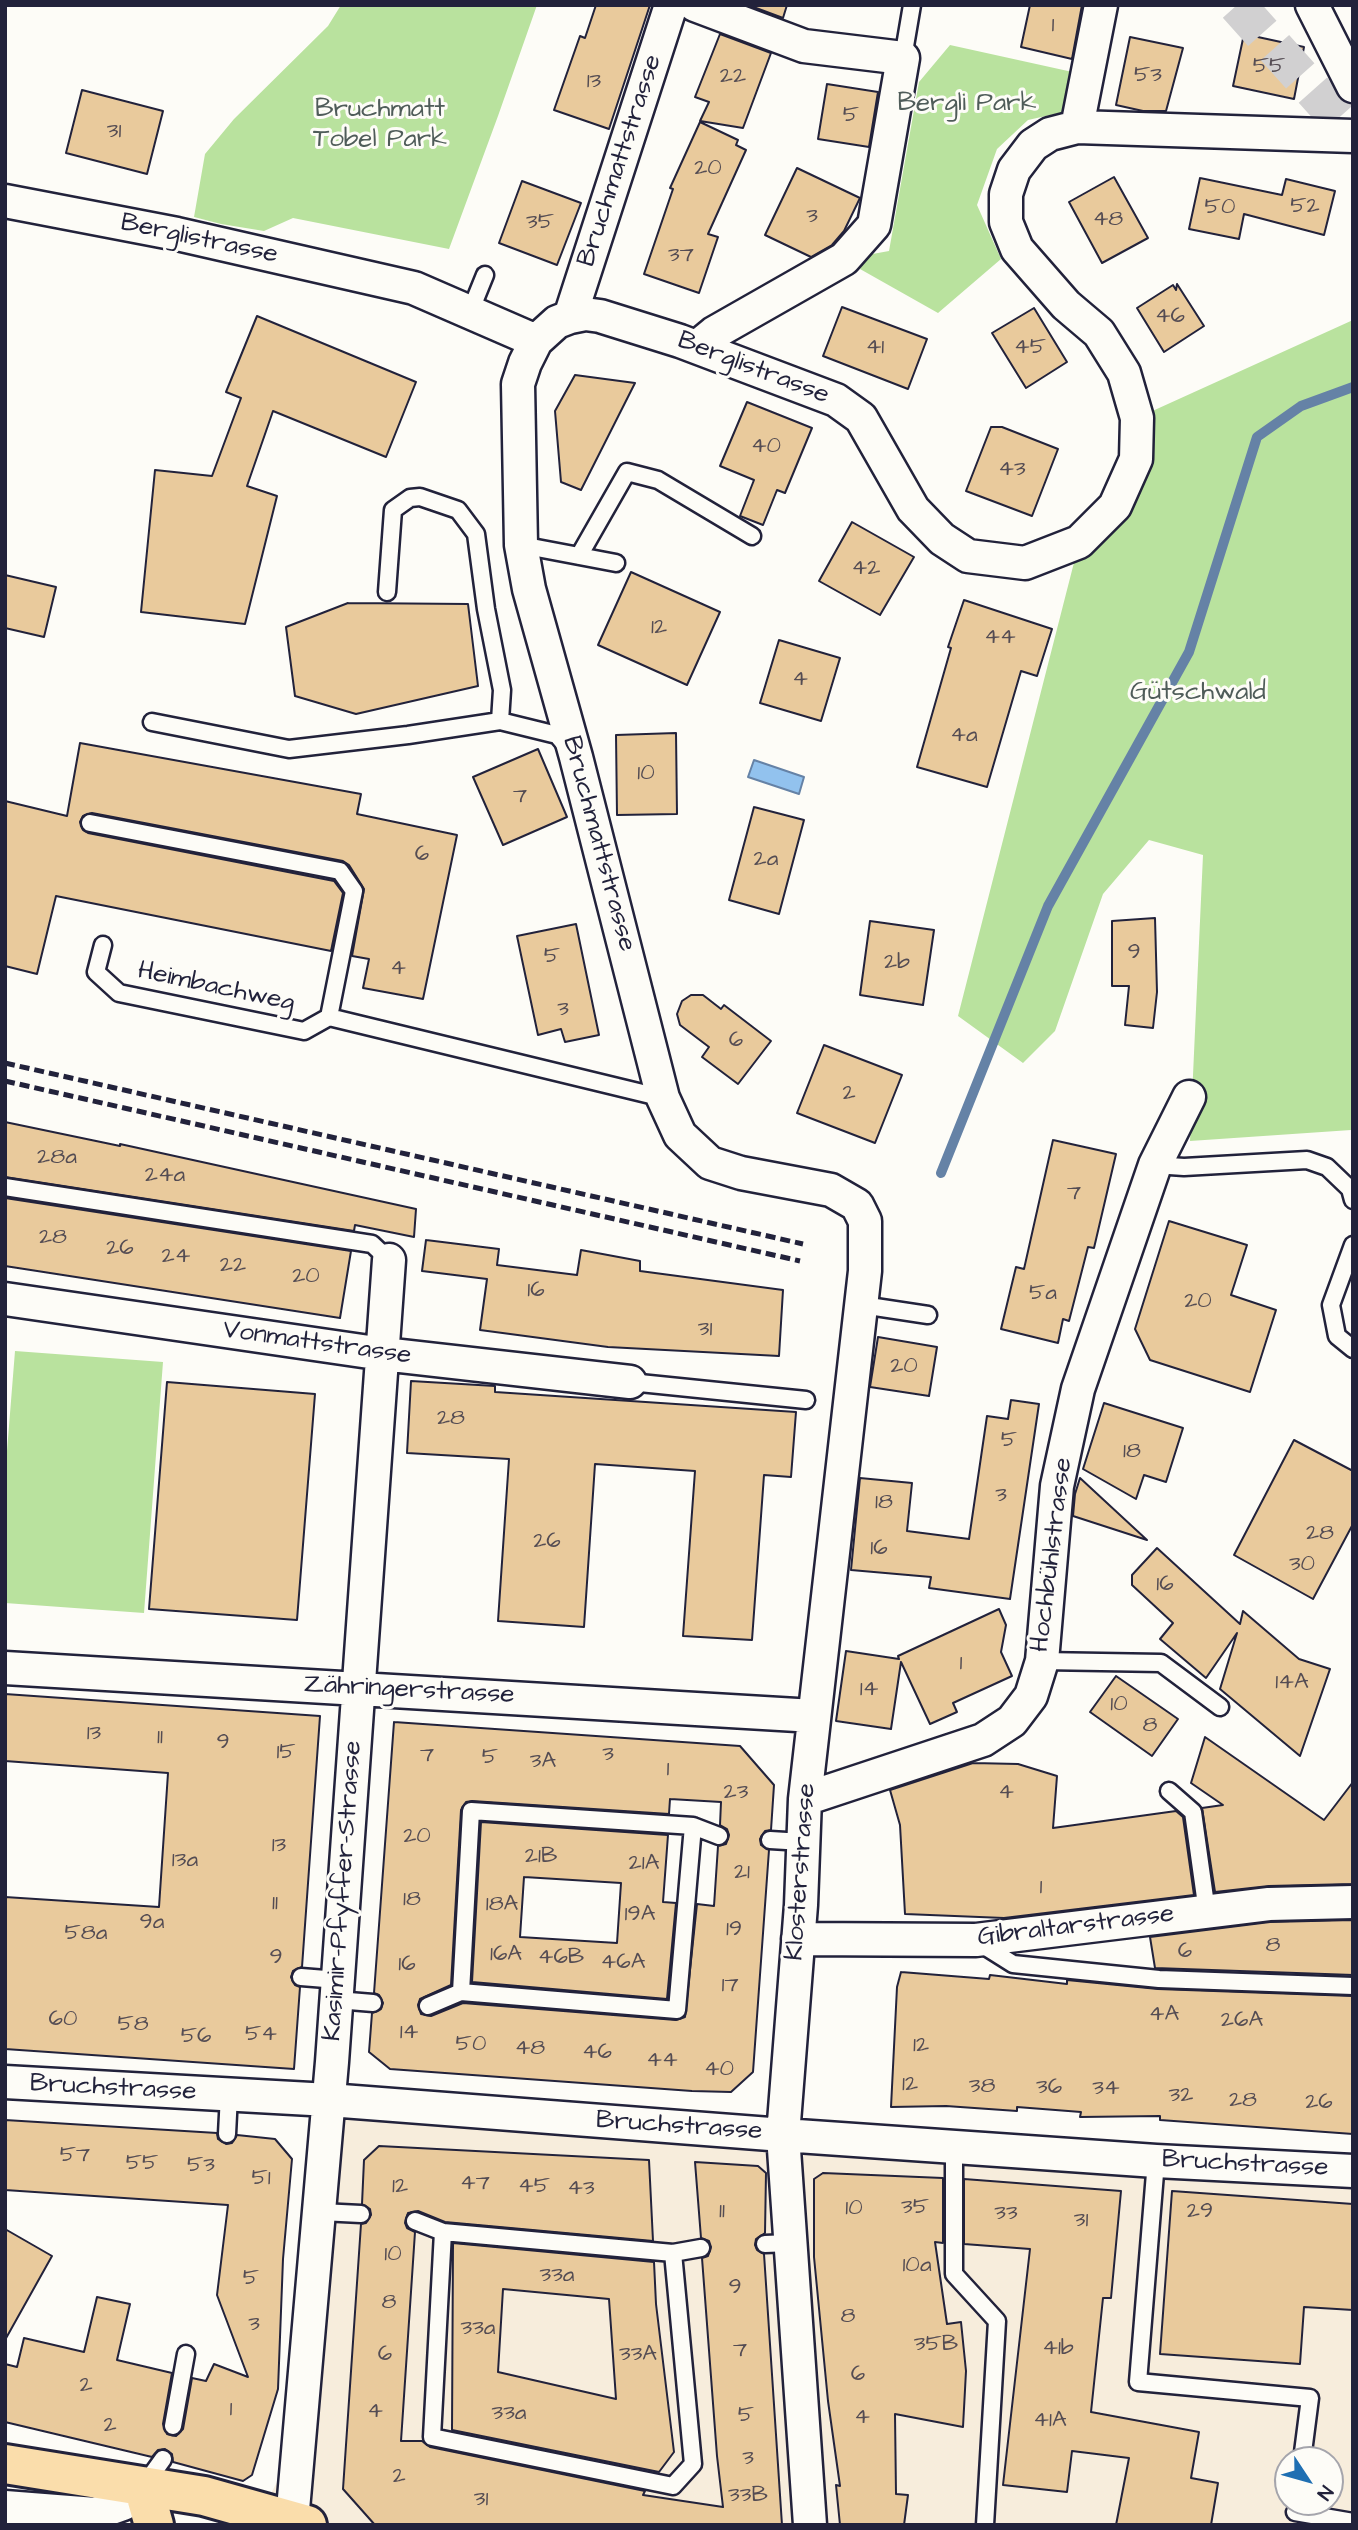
<!DOCTYPE html>
<meta charset="utf-8">
<style>
body{margin:0}
#map{position:relative;width:1358px;height:2530px;overflow:hidden;background:#fdfcf7;font-family:"Architects Daughter",sans-serif}
canvas{display:block}
.frame{position:absolute;inset:0;border:7px solid #22223b;pointer-events:none}
.north{position:absolute;left:1274px;top:2446px;width:70px;height:70px;box-sizing:border-box;background:#fdfcf7;border:2px solid #a5a5ac;border-radius:50%;rotate:126deg;font-size:19px;font-weight:700;line-height:28px;text-align:center;color:#22223b}
.north::after{content:'';display:block;margin:auto;width:24px;height:32px;background:#1f6fb2;clip-path:polygon(50% 0,100% 100%,50% 72%,0 100%)}
</style>
<div id="map">
<canvas width="1358" height="2530"></canvas>
<div class="frame"></div>
<div class="north">N</div>
</div>
<script>
const ctx = document.querySelector('canvas').getContext('2d');
ctx.lineJoin = 'round';
function fill(path, color) { ctx.fillStyle = color; ctx.fill(path, 'evenodd'); }
const shape = rows => new Path2D(rows.map(r => 'M' + r).join(''));
function trace(path, color, width, dash) { ctx.strokeStyle = color; ctx.lineWidth = width; ctx.lineCap = dash ? 'butt' : 'round'; ctx.setLineDash(dash || []); ctx.stroke(path); }
function write(font, color, halo, rows, align = 'center') {
  ctx.font = font + ' "Architects Daughter",sans-serif'; ctx.lineWidth = 6; ctx.setLineDash([]); ctx.textBaseline = 'middle'; ctx.strokeStyle = halo; ctx.fillStyle = color; for (const [text, x, y, turn = 0] of rows) {
    ctx.save(); ctx.translate(x, y); ctx.rotate((+turn || 0) * Math.PI / 180); ctx.textAlign = isNaN(turn) ? turn : align; if (halo) ctx.strokeText(text, 0, 0); ctx.fillText(text, 0, 0); ctx.restore();
  }
}
fill(shape([
 [342,2116,1353,2177,1353,2525,254,2525,283,2471],
 [1288,2460,1330,2460,1330,2502,1288,2502]
]), '#f7eddc');
fill(shape([
 [341,5,537,5,498,116,449,249,293,218,264,231,221,224,194,217,205,154,234,119,328,26],
 [950,45,1077,73,1068,111,1028,120,997,149,977,205,1001,259,938,313,860,269,867,255,889,251,919,82],
 [1353,320,1353,1122,1351,1130,1190,1141,1203,855,1149,840,1103,894,1055,1031,1023,1063,958,1016,1079,543,1115,506,1137,418],
 [15,1351,163,1362,144,1613,5,1603,5,1476]
]), '#b9e29e');
const water = shape([
 [754,760,804,777,799,794,748,777,754,760]
]);
fill(water, '#92c2ee');
trace(water, '#6582a6', 2);
trace(shape([
 [941,1173,1048,906,1189,652,1257,437,1301,406,1353,387]
]), '#6582a6', 10);
const building = shape([
 [596,5,650,5,609,129,554,110,580,36,585,38,596,5],
 [748,5,787,5,783,18,748,5],
 [1030,5,1082,5,1072,59,1021,47,1030,5],
 [720,34,771,53,743,128,700,121,709,102,695,97,720,34],
 [1244,34,1304,47,1294,99,1233,86,1244,34],
 [1130,37,1183,48,1166,111,1143,111,1116,105,1130,37],
 [827,84,878,92,869,147,818,139,827,84],
 [82,90,163,111,147,174,66,153,82,90],
 [700,122,738,140,736,145,746,150,708,234,718,237,699,293,644,274,673,189,670,188,700,122],
 [797,168,860,198,844,231,832,245,811,257,765,235,797,168],
 [1114,177,1148,238,1102,263,1069,202,1114,177],
 [1200,178,1282,195,1286,179,1335,191,1324,235,1244,214,1239,239,1189,229,1200,178],
 [522,181,581,203,557,265,499,243,522,181],
 [1177,284,1204,326,1164,352,1137,308,1173,285,1176,290,1177,284],
 [842,307,927,339,908,389,823,356,842,307],
 [1034,308,1067,362,1026,388,992,333,1034,308],
 [257,316,416,382,386,457,273,411,247,486,277,496,245,624,141,612,155,470,212,476,241,398,226,392,257,316],
 [575,375,635,383,581,490,561,482,555,411,575,375],
 [747,402,812,428,785,493,777,490,763,525,740,516,754,480,720,466,747,402],
 [991,427,1002,427,1058,449,1032,516,966,491,991,427],
 [852,522,914,557,880,615,819,581,852,522],
 [631,572,720,612,687,685,598,645,631,572],
 [5,575,56,587,44,637,5,628,5,575],
 [964,600,1052,629,1037,676,1021,671,987,787,917,767,951,648,948,647,964,600],
 [348,603,468,604,478,686,356,714,295,696,286,627,348,603],
 [779,640,840,658,821,721,760,703,779,640],
 [676,733,677,814,617,815,616,735,676,733],
 [80,743,361,794,357,814,457,835,423,999,363,988,369,959,352,956,364,889,349,865,343,861,92,813,83,816,80,822,83,830,88,833,334,881,343,893,331,951,56,896,37,974,5,966,5,801,67,816,80,743],
 [538,749,567,817,503,845,473,777,538,749],
 [754,807,804,820,779,914,729,900,754,807],
 [1155,918,1157,992,1153,1028,1125,1025,1129,986,1112,986,1112,921,1155,918],
 [870,921,934,930,923,1005,860,995,870,921],
 [576,924,599,1035,565,1042,561,1029,538,1035,517,936,576,924],
 [691,995,703,995,721,1009,724,1005,771,1041,738,1084,702,1057,709,1047,680,1025,677,1014,682,1001,691,995],
 [824,1045,902,1075,875,1143,797,1113,824,1045],
 [5,1122,120,1146,120,1144,416,1209,414,1237,355,1225,354,1231,5,1177,5,1122],
 [1053,1140,1116,1154,1094,1248,1088,1247,1069,1321,1063,1319,1058,1343,1001,1329,1016,1267,1024,1269,1053,1140],
 [5,1198,351,1251,340,1318,5,1266,5,1198],
 [1169,1221,1247,1245,1231,1295,1276,1310,1250,1392,1150,1360,1135,1329,1169,1221],
 [426,1240,499,1249,497,1265,577,1275,581,1250,640,1261,640,1271,783,1290,779,1356,608,1347,480,1330,487,1279,422,1271,426,1240],
 [878,1337,937,1347,929,1396,870,1387,878,1337],
 [411,1381,495,1386,495,1392,796,1412,791,1477,764,1475,752,1640,683,1636,695,1471,595,1464,584,1627,498,1621,509,1459,407,1453,411,1381],
 [167,1382,315,1394,297,1620,149,1609,167,1382],
 [1011,1400,1039,1404,1010,1599,929,1588,931,1577,851,1570,860,1478,912,1483,907,1531,969,1539,987,1416,1008,1419,1011,1400],
 [1104,1403,1183,1428,1166,1482,1144,1475,1136,1499,1083,1469,1104,1403],
 [1294,1440,1353,1471,1353,1524,1313,1599,1234,1555,1294,1440],
 [1080,1478,1147,1540,1073,1516,1075,1494,1080,1478],
 [1157,1548,1240,1624,1243,1611,1299,1659,1330,1669,1300,1756,1220,1689,1237,1633,1206,1678,1160,1639,1173,1623,1132,1585,1132,1575,1157,1548],
 [999,1609,1006,1625,1001,1652,1012,1676,953,1703,957,1712,930,1724,901,1662,891,1729,836,1721,846,1651,899,1659,898,1656,999,1609],
 [1116,1676,1178,1719,1152,1756,1090,1712,1116,1676],
 [5,1694,320,1716,302,1967,293,1971,291,1977,295,1985,300,1987,294,2069,5,2049,5,1897,159,1907,168,1773,5,1761,5,1694],
 [394,1722,740,1746,774,1785,771,1830,765,1831,760,1839,761,1845,769,1850,753,2072,731,2092,692,2091,390,2069,369,2052,372,2013,381,2009,383,2003,379,1995,374,1993,394,1722],
 [670,1799,721,1802,720,1825,727,1829,729,1835,726,1844,718,1846,714,1906,697,1904,685,2017,676,2020,463,2003,431,2016,421,2014,418,2005,420,1999,451,1985,461,1810,466,1802,472,1801,669,1814,670,1799],
 [1205,1737,1324,1820,1353,1782,1353,1884,1269,1886,1215,1892,1202,1808,1223,1805,1191,1783,1205,1737],
 [973,1763,1018,1764,1057,1776,1053,1828,1176,1811,1183,1817,1194,1895,1004,1918,905,1914,900,1825,890,1790,973,1763],
 [481,1822,668,1835,663,1902,676,1903,667,1999,472,1982,481,1822],
 [524,1877,621,1883,617,1943,520,1937,524,1877],
 [1353,1920,1353,1975,1155,1968,1150,1937,1270,1922,1353,1920],
 [901,1972,989,1979,990,1975,1067,1984,1067,1980,1158,1989,1353,1996,1353,2134,1160,2120,1160,2116,1080,2117,1081,2112,1017,2107,1017,2111,946,2106,891,2107,897,1987,901,1972],
 [5,2120,217,2133,218,2139,226,2144,232,2143,237,2135,275,2139,292,2159,283,2259,278,2389,252,2475,243,2481,173,2462,172,2454,165,2449,158,2450,152,2457,5,2422,5,2364,17,2367,24,2338,84,2352,97,2297,130,2304,117,2360,172,2373,163,2424,167,2434,176,2436,183,2429,192,2378,206,2381,214,2364,248,2377,217,2295,228,2205,5,2190,5,2120],
 [379,2146,649,2160,653,2241,445,2222,418,2211,408,2213,405,2223,407,2228,415,2232,401,2441,422,2441,430,2447,645,2491,643,2495,723,2507,717,2456,702,2258,708,2256,711,2247,709,2241,701,2238,695,2162,758,2166,766,2173,765,2233,756,2239,755,2245,757,2250,764,2254,782,2525,375,2525,343,2489,361,2224,366,2223,371,2215,370,2209,362,2204,364,2160,379,2146],
 [823,2173,943,2178,943,2243,935,2242,947,2324,961,2322,966,2371,963,2427,895,2414,896,2494,908,2495,904,2525,840,2525,836,2485,840,2486,828,2401,814,2257,814,2179,823,2173],
 [964,2179,1121,2191,1111,2298,1103,2298,1091,2412,1199,2432,1191,2478,1218,2483,1211,2525,1116,2525,1129,2458,1072,2451,1067,2492,1003,2485,1030,2249,964,2244,964,2179],
 [1172,2191,1353,2204,1353,2310,1304,2307,1300,2364,1160,2354,1172,2191],
 [5,2229,52,2256,5,2340,5,2229],
 [453,2243,654,2262,656,2304,674,2452,659,2472,452,2430,453,2243],
 [503,2289,609,2299,616,2399,498,2372,503,2289]
]);
fill(building, '#e9ca9c');
trace(building, '#22223b', 2);
trace(shape([
 [1237,5,1353,135]
]), '#d1d0d1', 38, [38, 19]);
const lane = shape([
 [903,58,912,5],
 [470,312,485,275],
 [521,545,616,563],
 [579,556,627,472,658,480,752,536],
 [387,592,393,510,410,498,420,497,458,510,476,534,486,609,502,690,500,721],
 [152,722,289,749,408,735,500,721,557,735,568,748],
 [90,823,340,871,354,891,329,1017,304,1031,119,993,96,972,103,945],
 [329,1017,663,1098],
 [1155,1165,1184,1167,1307,1160,1327,1167,1350,1189,1353,1200],
 [5,1187,372,1244,389,1260],
 [1353,1245,1331,1305,1337,1336,1353,1349],
 [862,1305,928,1315],
 [630,1382,806,1400],
 [1042,1661,1161,1663,1220,1707],
 [1169,1791,1193,1812,1207,1912],
 [693,1826,677,2010,461,1992,471,1811,693,1826,719,1836],
 [770,1840,803,1842],
 [978,1942,1013,1964,1159,1979,1353,1986],
 [301,1977,338,1980],
 [337,2000,373,2003],
 [428,2006,461,1992],
 [227,2134,229,2095],
 [954,2147,954,2274,997,2321,985,2525],
 [1156,2161,1138,2382,1310,2398,1302,2460],
 [321,2212,361,2214],
 [415,2221,443,2232],
 [765,2244,790,2243],
 [673,2253,693,2464,673,2486,432,2437,443,2232,673,2253,701,2248],
 [173,2426,186,2354],
 [145,2484,163,2459],
 [1295,2512,1353,2522]
]);
const street = shape([
 [695,5,804,46,903,58,874,225,844,259,714,333,697,347],
 [1312,5,1353,86],
 [1077,127,1101,5],
 [5,201,177,234,414,288,536,341],
 [570,317,671,5],
 [5,1299,383,1354,630,1382],
 [5,1668,814,1716],
 [805,1799,983,1740,1012,1721,1031,1696,1042,1661,1057,1486,1078,1389,1155,1165,1189,1097],
 [798,1939,976,1940,1269,1904,1353,1902],
 [5,2082,329,2100,783,2135,1156,2161,1353,2171],
 [5,2507,95,2514,123,2504,143,2486],
 [292,2521,332,2062,389,1260],
 [810,2525,783,2135,801,1905,805,1799,865,1271,865,1221,857,1205,831,1190,741,1173,710,1163,680,1135,663,1098,576,757,529,589,521,545,518,384,525,363,536,341,557,322,570,317,585,314,600,316,680,341,836,400,861,418,913,509,942,539,968,556,1025,563,1079,542,1115,506,1136,459,1137,418,1124,373,1099,333,1066,305,1017,249,1006,222,1006,194,1014,170,1033,145,1050,134,1077,127,1353,136]
]);
const primary = shape([
 [5,2464,204,2496,307,2525],
 [143,2486,154,2525]
]);
trace(lane, '#22223b', 21);
trace(street, '#22223b', 37);
trace(primary, '#22223b', 44);
trace(lane, '#fdfcf7', 16);
trace(street, '#fdfcf7', 32);
trace(primary, '#faddab', 38);
trace(shape([
 [5,1063,803,1244],
 [5,1081,800,1261]
]), '#22223b', 5, [10, 5]);
write('23px', '#544c53', null, [
 ["1",1053,26],
 ["55",1269,67],
 ["53",1148,76],
 ["22",733,77],
 ["13",594,82],
 ["5",851,116],
 ["31",114,132],
 ["20",708,169],
 ["52",1305,207],
 ["50",1220,208],
 ["3",812,217],
 ["48",1108,220],
 ["35",540,223],
 ["37",681,256],
 ["46",1170,317],
 ["41",875,348],
 ["45",1030,348],
 ["40",766,447],
 ["43",1012,470],
 ["42",866,569],
 ["12",659,628],
 ["44",1000,638],
 ["4",800,680],
 ["4a",964,736],
 ["10",646,774],
 ["7",520,797],
 ["6",422,855],
 ["2a",766,860],
 ["9",1134,953],
 ["5",552,957],
 ["2b",897,963],
 ["4",398,969],
 ["3",563,1010],
 ["6",736,1041],
 ["2",849,1094],
 ["28a",57,1158],
 ["24a",165,1176],
 ["7",1074,1194],
 ["28",53,1238],
 ["26",120,1249],
 ["24",176,1257],
 ["22",233,1266],
 ["20",306,1277],
 ["16",536,1291],
 ["5a",1043,1294],
 ["20",1198,1302],
 ["31",705,1330],
 ["20",904,1367],
 ["28",451,1419],
 ["5",1009,1441],
 ["18",1132,1452],
 ["3",1001,1496],
 ["18",884,1503],
 ["28",1320,1534],
 ["26",547,1542],
 ["16",879,1549],
 ["30",1302,1565],
 ["16",1165,1585],
 ["1",961,1664],
 ["14A",1292,1683],
 ["14",869,1690],
 ["10",1119,1705],
 ["8",1150,1726],
 ["13",94,1734],
 ["11",160,1738],
 ["9",223,1743],
 ["15",286,1753],
 ["3",608,1755],
 ["7",427,1756],
 ["5",490,1758],
 ["3A",543,1762],
 ["1",668,1770],
 ["23",736,1793],
 ["4",1006,1793],
 ["20",417,1837],
 ["13",279,1846],
 ["21B",541,1857],
 ["13a",185,1861],
 ["21A",644,1864],
 ["21",742,1873],
 ["1",1041,1888],
 ["18",412,1900],
 ["11",275,1904],
 ["18A",502,1905],
 ["19A",640,1915],
 ["9a",152,1923],
 ["19",734,1930],
 ["58a",86,1934],
 ["8",1273,1946],
 ["6",1185,1952],
 ["16A",506,1955],
 ["9",276,1958],
 ["46B",561,1958],
 ["46A",623,1963],
 ["16",407,1965],
 ["17",730,1986],
 ["4A",1164,2015],
 ["60",63,2020],
 ["26A",1242,2021],
 ["58",133,2025],
 ["14",409,2033],
 ["54",261,2035],
 ["56",196,2037],
 ["50",471,2045],
 ["12",921,2046],
 ["48",530,2049],
 ["46",597,2053],
 ["44",662,2061],
 ["40",719,2070],
 ["12",910,2085],
 ["38",982,2087],
 ["36",1049,2088],
 ["34",1106,2089],
 ["32",1181,2096],
 ["28",1243,2101],
 ["26",1319,2103],
 ["57",75,2156],
 ["55",142,2164],
 ["53",201,2166],
 ["51",261,2179],
 ["47",475,2184],
 ["12",400,2187],
 ["45",534,2187],
 ["43",581,2189],
 ["35",915,2208],
 ["10",854,2209],
 ["11",722,2212],
 ["29",1200,2212],
 ["33",1006,2214],
 ["31",1081,2221],
 ["10",393,2255],
 ["10a",917,2266],
 ["33a",557,2276],
 ["5",251,2279],
 ["9",735,2288],
 ["8",389,2303],
 ["8",848,2317],
 ["3",254,2325],
 ["33a",478,2329],
 ["35B",936,2345],
 ["41b",1058,2349],
 ["7",740,2351],
 ["6",385,2355],
 ["33A",638,2355],
 ["6",858,2375],
 ["2",86,2386],
 ["1",231,2410],
 ["4",375,2412],
 ["33a",509,2414],
 ["5",746,2416],
 ["4",862,2418],
 ["41A",1050,2421],
 ["2",110,2426],
 ["3",748,2459],
 ["2",399,2477],
 ["33B",748,2496],
 ["31",481,2500]
]);
write('26px', '#4f5c59', '#fdfcf7', [
 ["Bergli Park",967,105],
 ["Bruchmatt",380,111],
 ["Tobel Park",380,141],
 ["Gütschwald",1198,694]
]);
write('26px', '#22223b', '#fdfcf7', [
 ["Bruchmattstrasse",621,161,-72],
 ["Berglistrasse",199,240,12],
 ["Berglistrasse",753,369,21],
 ["Bruchmattstrasse",598,844,75],
 ["Heimbachweg",216,988,12],
 ["Vonmattstrasse",317,1344,8],
 ["Hochbühlstrasse",1053,1555,-83],
 ["Zähringerstrasse",409,1691,3],
 ["Klosterstrasse",802,1872,-86],
 ["Kasimir-Pfyffer-Strasse",344,1891,-86],
 ["Gibraltarstrasse",1076,1927,-7],
 ["Bruchstrasse",113,2089,3],
 ["Bruchstrasse",679,2127,4],
 ["Bruchstrasse",1245,2165,3]
]);
</script>
